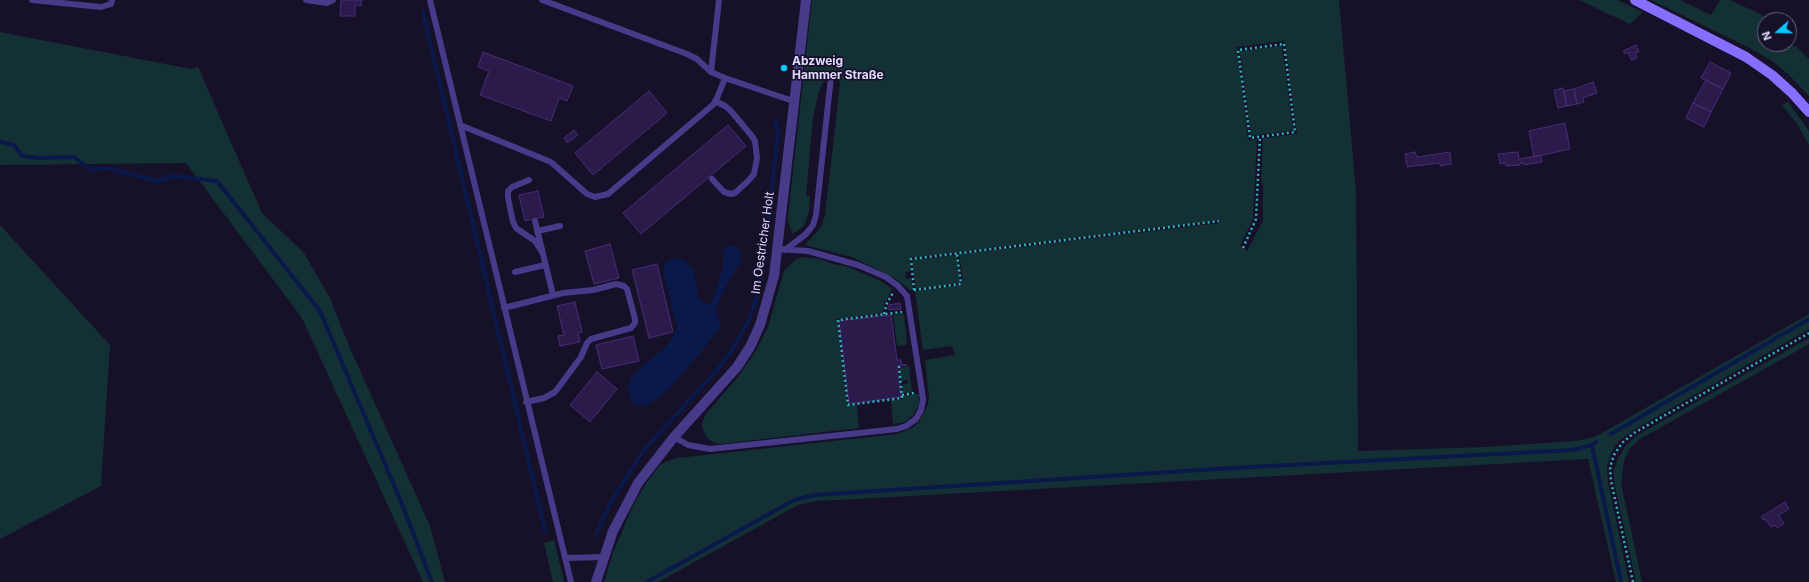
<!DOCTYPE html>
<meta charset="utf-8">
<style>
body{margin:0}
#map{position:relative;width:1809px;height:582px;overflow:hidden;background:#171029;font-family:Inter,sans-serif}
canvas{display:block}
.north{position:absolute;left:1757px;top:12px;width:40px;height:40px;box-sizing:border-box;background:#171029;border:1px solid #68607f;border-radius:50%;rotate:250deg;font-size:11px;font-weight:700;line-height:16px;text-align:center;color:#e1d8ff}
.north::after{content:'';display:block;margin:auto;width:14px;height:18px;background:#04c8ff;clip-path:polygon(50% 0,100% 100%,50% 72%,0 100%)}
</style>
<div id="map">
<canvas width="1809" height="582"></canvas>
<div class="north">N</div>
</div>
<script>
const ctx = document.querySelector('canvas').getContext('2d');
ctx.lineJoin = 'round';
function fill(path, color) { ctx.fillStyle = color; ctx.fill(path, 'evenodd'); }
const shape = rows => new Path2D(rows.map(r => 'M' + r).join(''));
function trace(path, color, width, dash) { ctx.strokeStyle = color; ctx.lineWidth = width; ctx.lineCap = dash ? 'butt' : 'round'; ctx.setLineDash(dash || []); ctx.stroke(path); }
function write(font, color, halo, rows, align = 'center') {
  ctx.font = font + ' Inter,sans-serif'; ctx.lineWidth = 3.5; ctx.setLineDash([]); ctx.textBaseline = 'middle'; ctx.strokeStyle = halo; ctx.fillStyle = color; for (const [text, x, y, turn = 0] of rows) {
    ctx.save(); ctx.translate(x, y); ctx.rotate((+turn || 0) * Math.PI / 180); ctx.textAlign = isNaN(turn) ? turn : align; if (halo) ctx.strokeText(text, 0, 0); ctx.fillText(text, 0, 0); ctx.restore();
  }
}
fill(shape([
 [812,0,1339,0,1356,191,1358,451,1485,447,1576,441,1595,437,1809,314,1809,329,1632,431,1619,441,1611,453,1607,467,1608,482,1629,582,1616,582,1588,459,818,501,798,505,658,582,604,582,613,553,634,503,647,482,659,466,665,462,677,458,897,434,912,428,919,422,928,405,929,397,925,360,955,355,952,346,923,350,915,291,960,285,963,281,959,254,1220,223,1220,220,910,258,911,271,905,272,906,279,911,278,913,290,910,290,895,278,852,257,805,245,821,227,825,215,840,84,838,78,835,75,830,75,826,77,819,90,813,118,806,196,810,196,809,212,804,226,793,234,788,222,788,217],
 [1285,41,1297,134,1263,138,1261,183,1263,183,1263,221,1247,251,1240,246,1253,219,1257,139,1248,140,1237,47],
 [1579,0,1617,0,1643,12,1630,24],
 [1651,0,1680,0,1711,15,1720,0,1730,0,1764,16,1758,36,1765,38,1765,44,1796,46,1809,59,1809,96,1788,74,1772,61,1750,48],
 [0,32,191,69,198,67,262,213,304,253,330,298,349,346,430,526,445,582,423,582,302,318,186,163,0,165],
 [1282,46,1293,130,1251,136,1240,51],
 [1788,102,1809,131,1809,145,1797,124,1782,105],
 [0,225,110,345,101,486,0,539],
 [957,255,960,283,916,289,912,260],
 [803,257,820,259,833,264,846,266,881,281,892,289,886,301,883,302,885,303,882,313,837,319,847,406,857,405,859,428,720,444,713,442,707,438,703,430,702,424,705,415,737,378,754,354,768,327,784,271,796,259],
 [904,314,907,345,897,346,893,315],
 [1809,338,1809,344,1640,439,1629,449,1624,461,1621,483,1642,582,1636,582,1614,482,1614,470,1618,458,1626,445,1636,436],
 [909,366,912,392,903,393,902,385,908,383,908,380,901,381,899,368],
 [919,394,919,405,913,415,905,422,893,424,891,400,903,399,903,395],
 [554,540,563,577,564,582,553,582,544,543]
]), '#133134');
fill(shape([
 [731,245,737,248,740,252,741,262,726,285,717,307,716,313,721,325,717,331,698,356,662,396,646,405,640,406,634,405,629,394,628,386,631,378,637,371,664,348,671,340,677,328,664,274,664,266,667,261,676,258,685,261,692,268,697,285,697,294,702,303,708,305,712,302,723,268,723,252,725,248]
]), '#091949');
trace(shape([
 [423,12,545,531],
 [0,142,14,145,22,156,37,158,74,157,91,170,107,168,157,181,174,176,217,181,320,311,402,504,432,582],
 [1611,434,1809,319],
 [1596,442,1592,445,1621,582],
 [596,534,613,498,644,450,715,372,731,352,749,320,758,293,763,267,778,133,775,120],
 [647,582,794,500,815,495,1232,468,1573,450,1592,445]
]), '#091949', 4);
const building = shape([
 [341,0,362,0,361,6,355,5,355,16,340,16,341,0],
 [1636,45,1639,52,1635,53,1637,58,1631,60,1628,52,1625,54,1623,51,1636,45],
 [483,52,573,86,567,101,559,98,551,121,480,95,489,71,478,67,483,52],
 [1710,62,1731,73,1723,89,1701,78,1710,62],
 [1706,80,1723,89,1711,112,1693,103,1706,80],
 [1593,82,1597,93,1583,98,1584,102,1577,104,1574,89,1593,82],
 [1563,88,1567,106,1558,108,1554,90,1563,88],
 [1574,89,1577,104,1567,106,1564,91,1574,89],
 [649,91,667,113,593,175,575,153,649,91],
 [1693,103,1711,112,1704,127,1686,118,1693,103],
 [1565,123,1570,149,1534,157,1529,131,1565,123],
 [728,125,746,146,641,234,623,213,728,125],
 [574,130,578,135,567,143,564,138,574,130],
 [1415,152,1417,157,1450,152,1451,164,1440,166,1440,163,1407,167,1405,154,1415,152],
 [1518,152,1519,159,1541,155,1542,162,1524,165,1524,163,1520,163,1520,165,1506,166,1505,163,1500,164,1498,154,1518,152],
 [538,191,544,217,525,221,519,195,538,191],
 [610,244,619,278,594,284,585,251,610,244],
 [657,264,673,332,649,338,632,270,657,264],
 [575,302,582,332,578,333,580,342,560,346,558,336,564,335,557,306,575,302],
 [900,303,901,309,889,310,889,305,900,303],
 [891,315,897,360,901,360,902,365,907,365,897,366,901,397,849,404,839,321,891,315],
 [633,336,639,361,602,369,596,345,633,336],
 [597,372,617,389,590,422,570,405,597,372],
 [1785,502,1789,509,1779,515,1784,524,1777,528,1775,525,1771,527,1765,519,1763,520,1761,517,1785,502]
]);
fill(building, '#2b1b4b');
trace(building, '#452d77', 1);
trace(shape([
 [1284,44,1295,132,1250,138,1238,50,1284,44],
 [1243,248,1256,219,1260,136],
 [914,290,911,259,1219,221],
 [914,290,961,284,957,254],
 [884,314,887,303,893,293],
 [899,366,902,398,848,405,838,320,902,312],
 [902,395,914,393],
 [1633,582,1611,481,1610,467,1614,455,1622,443,1634,433,1809,333]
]), '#2db5be', 2.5, [2, 3]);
trace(shape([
 [32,0,101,7,111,4,112,0],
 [306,0,327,3,333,0],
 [430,0,571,582],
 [542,0,687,54,697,59,711,72],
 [725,78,793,101],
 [460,125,551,162,587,194,595,197,608,194,715,103,725,78,711,72,719,0],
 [712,179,724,192,731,194,735,193,748,181,754,174,757,158,755,141,751,135,731,111,725,106,715,101],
 [529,180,512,187,508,191,508,198,513,222,516,228,535,241,542,252],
 [535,221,553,295],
 [537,231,560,226],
 [785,250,806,234,813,225,816,215,831,77],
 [515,272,545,265],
 [504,308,563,293,593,290,616,284,624,286,627,289,635,319,635,323,631,328,591,339,587,343,581,357,555,392,544,398,526,402],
 [674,437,688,445,710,449,803,439,897,429,906,426,916,419,921,410,923,400,922,392,907,296,897,285,886,277,858,265,808,251,777,249],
 [565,558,603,557]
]), '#473a89', 6);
trace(shape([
 [596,582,613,531,638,483,674,437,737,367,750,347,760,325,774,276,806,0]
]), '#473a89', 10);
trace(shape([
 [1635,0,1746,57,1772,75,1792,93,1809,112]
]), '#846fff', 10);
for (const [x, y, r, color] of [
 [784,68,4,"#04c8ff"]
]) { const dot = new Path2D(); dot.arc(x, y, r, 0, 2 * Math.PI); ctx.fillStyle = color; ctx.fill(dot); trace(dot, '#171029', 1.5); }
write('bold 12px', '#e1d8ff', '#171029', [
 ["Abzweig",792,61],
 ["Hammer Straße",792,75]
], 'left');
write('12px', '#e1d8ff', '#171029', [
 ["Im Oestricher Holt",763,243,-82]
]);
</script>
